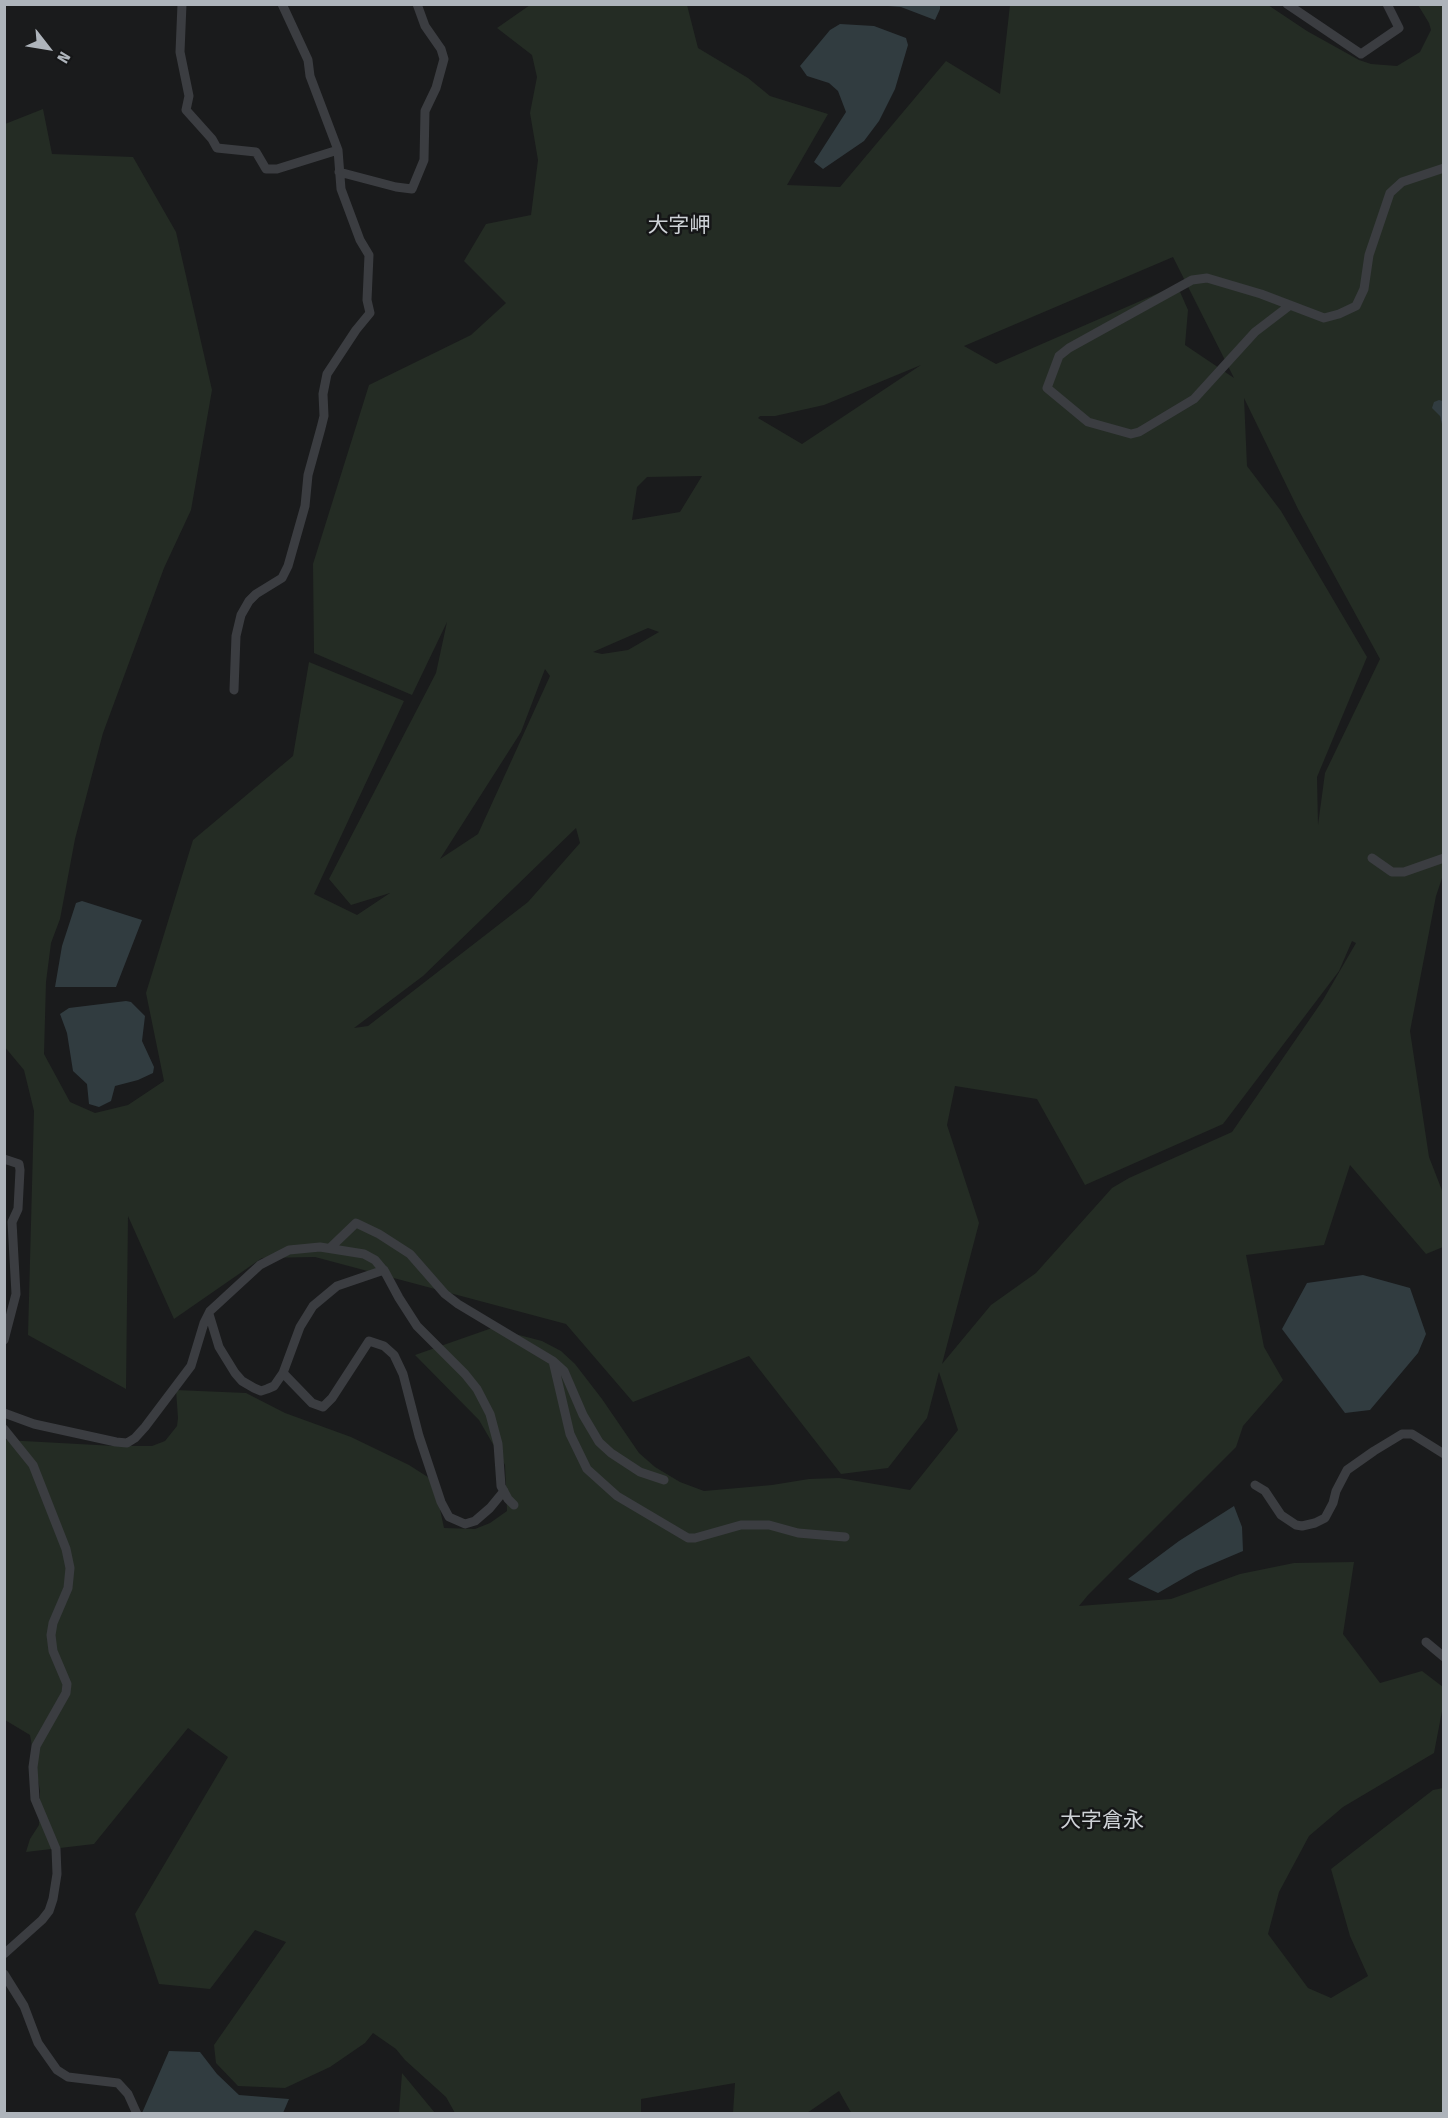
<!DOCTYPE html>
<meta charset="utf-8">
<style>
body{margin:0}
#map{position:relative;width:1448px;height:2118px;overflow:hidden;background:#1a1b1c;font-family:"Fira Sans Condensed",sans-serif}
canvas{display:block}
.frame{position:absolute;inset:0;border:6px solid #aeb4bb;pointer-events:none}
.north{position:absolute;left:18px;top:18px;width:60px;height:60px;-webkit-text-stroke:4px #151617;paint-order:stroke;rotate:121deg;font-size:16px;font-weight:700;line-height:24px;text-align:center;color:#aeb4bb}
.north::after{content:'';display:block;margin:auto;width:21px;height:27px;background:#aeb4bb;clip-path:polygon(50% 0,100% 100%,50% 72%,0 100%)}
</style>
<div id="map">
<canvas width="1448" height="2118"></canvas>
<div class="frame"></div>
<div class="north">N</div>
</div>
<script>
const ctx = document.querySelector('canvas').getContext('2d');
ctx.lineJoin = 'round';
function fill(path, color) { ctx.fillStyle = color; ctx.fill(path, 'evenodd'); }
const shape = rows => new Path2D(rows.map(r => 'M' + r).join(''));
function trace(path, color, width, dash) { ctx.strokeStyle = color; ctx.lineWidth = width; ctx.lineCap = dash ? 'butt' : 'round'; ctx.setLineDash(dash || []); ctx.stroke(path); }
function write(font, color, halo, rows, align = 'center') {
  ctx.font = font + ' "Fira Sans Condensed","Noto Sans JP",sans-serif'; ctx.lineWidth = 5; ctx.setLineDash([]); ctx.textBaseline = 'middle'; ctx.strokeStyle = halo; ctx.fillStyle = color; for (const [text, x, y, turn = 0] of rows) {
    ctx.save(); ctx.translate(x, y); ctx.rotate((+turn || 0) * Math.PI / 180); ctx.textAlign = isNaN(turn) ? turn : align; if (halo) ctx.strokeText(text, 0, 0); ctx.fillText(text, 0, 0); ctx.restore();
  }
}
fill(shape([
 [530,5,687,5,698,48,748,78,770,96,828,114,787,185,840,187,946,61,1000,94,1010,5,1268,5,1307,31,1359,60,1371,64,1397,66,1420,52,1431,30,1429,23,1418,5,1443,5,1444,401,1442,400,1440,416,1444,428,1444,872,1436,896,1410,1031,1429,1157,1443,1193,1443,1247,1426,1254,1350,1165,1324,1245,1246,1255,1264,1347,1283,1380,1243,1426,1236,1447,1088,1595,1079,1606,1171,1599,1240,1574,1294,1563,1354,1562,1343,1634,1380,1683,1422,1671,1443,1687,1443,1706,1434,1753,1343,1807,1309,1836,1279,1892,1268,1934,1308,1988,1331,1998,1368,1976,1350,1936,1331,1869,1433,1790,1443,1788,1443,2113,852,2114,839,2091,807,2113,733,2113,735,2083,641,2099,641,2113,455,2113,446,2097,405,2060,396,2049,373,2033,365,2043,330,2067,285,2088,238,2086,216,2063,214,2045,286,1942,255,1930,210,1989,159,1984,135,1914,228,1757,188,1728,94,1844,26,1852,30,1839,39,1825,40,1791,30,1735,5,1720,5,1440,115,1446,152,1446,165,1441,177,1426,178,1418,176,1390,246,1393,285,1413,351,1437,409,1465,434,1481,444,1528,475,1529,490,1523,507,1511,505,1465,479,1420,415,1355,492,1328,542,1341,561,1351,575,1364,602,1399,639,1453,655,1467,680,1482,704,1491,772,1485,809,1479,839,1478,910,1490,958,1430,939,1372,927,1418,888,1468,841,1474,749,1356,633,1402,566,1324,315,1257,262,1258,174,1319,128,1216,126,1389,28,1335,34,1111,24,1070,4,1046,5,124,43,109,52,154,133,157,176,232,212,390,191,510,164,568,103,733,75,839,60,919,51,943,46,982,44,1054,70,1102,95,1113,128,1105,164,1081,146,993,193,840,293,756,309,662,404,701,314,894,357,915,390,893,351,905,329,879,436,673,447,622,412,695,314,653,313,564,369,385,471,335,506,303,464,261,486,224,531,215,538,160,530,113,537,77,532,55,497,28],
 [1173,257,1234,378,1185,345,1188,310,1177,285,996,364,964,346],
 [921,365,802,444,758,418,760,416,775,416,824,405],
 [1244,398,1298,509,1380,659,1325,773,1318,825,1317,777,1367,657,1281,511,1247,466],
 [702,476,680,512,632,520,637,487,647,477],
 [648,628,659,632,628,650,602,654,593,652],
 [545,669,550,676,478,834,440,859,521,732],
 [576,828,580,843,528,902,368,1026,354,1028,423,976],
 [1352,941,1356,943,1323,1000,1232,1132,1129,1178,1112,1188,1036,1273,991,1305,942,1364,979,1223,947,1125,955,1086,1037,1099,1085,1185,1223,1124,1339,971],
 [402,2073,435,2113,399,2113]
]), '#242c24');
fill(shape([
 [875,5,940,5,940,9,935,20,901,7],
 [840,24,874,26,906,38,908,45,895,89,879,121,864,141,823,169,814,162,846,112,838,91,829,83,807,76,800,66,830,30],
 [1439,400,1443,401,1443,428,1440,416,1432,408,1434,402],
 [82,901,142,920,116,987,55,987,62,946,76,903],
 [126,1001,131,1002,145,1016,142,1041,154,1067,153,1073,138,1080,115,1086,111,1101,99,1107,89,1104,87,1084,73,1071,67,1033,60,1014,69,1008],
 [1363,1275,1410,1288,1426,1334,1418,1353,1370,1410,1345,1413,1282,1329,1307,1283],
 [1234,1506,1242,1527,1243,1551,1196,1571,1158,1593,1128,1579,1179,1541],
 [169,2051,200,2052,217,2074,239,2095,289,2099,283,2113,142,2113]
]), '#313c40');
trace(shape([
 [182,4,180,52,189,96,186,110,212,139,217,148,256,152,266,169,277,169,338,150],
 [1287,4,1361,54,1399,28,1387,4],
 [339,172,396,187,412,189,424,160,425,111,436,88,444,59,441,49,425,26,417,4],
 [1289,306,1255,332,1194,399,1139,432,1131,434,1088,422,1047,388,1059,356,1069,348,1192,280,1207,278,1261,294,1324,318,1339,314,1356,306,1364,289,1369,255,1390,193,1402,182,1444,168],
 [234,690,236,636,241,615,249,601,256,594,282,578,288,566,305,506,308,475,321,428,324,416,323,394,327,374,356,330,370,313,367,300,369,255,360,240,341,189,338,150,310,76,308,60,282,4],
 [1372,858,1392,872,1404,872,1444,858],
 [4,1159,19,1164,20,1170,18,1209,12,1222,16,1294,4,1340],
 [330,1248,356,1223,379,1234,410,1254,445,1294,458,1304,553,1361,564,1371,583,1415,599,1442,611,1453,640,1472,664,1480],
 [209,1314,219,1347,235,1373,242,1381,254,1388,261,1391,267,1389,274,1386,283,1373,300,1327,313,1306,337,1286,384,1270],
 [553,1361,570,1434,587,1469,617,1496,688,1538,695,1538,741,1525,769,1525,798,1533,845,1537],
 [283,1373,312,1403,323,1407,332,1398,369,1341,384,1346,394,1355,403,1374,419,1436,441,1502,449,1517,465,1524,475,1521,490,1508,504,1491],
 [4,1413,34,1424,116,1442,127,1443,135,1438,145,1427,191,1366,204,1323,210,1311,260,1265,289,1250,320,1247,364,1254,375,1260,385,1272,399,1298,417,1326,465,1374,477,1389,490,1414,498,1444,501,1486,508,1499,514,1505],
 [4,1429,33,1465,66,1549,70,1568,68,1588,53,1623,51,1635,53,1651,67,1684,66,1693,36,1746,33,1767,35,1799,56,1849,57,1874,53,1899,49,1911,42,1920,4,1954],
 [1255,1485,1265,1491,1281,1515,1296,1525,1302,1526,1315,1523,1325,1518,1333,1503,1336,1491,1347,1470,1374,1451,1402,1434,1412,1434,1444,1454],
 [1426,1642,1444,1657],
 [4,1974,24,2006,38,2043,57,2070,68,2077,118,2083,128,2094,137,2114]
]), '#3b3d41', 9);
write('21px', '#ced2d7', '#151617', [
 ["大字岬",679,226],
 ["大字倉永",1102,1821]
]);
</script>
